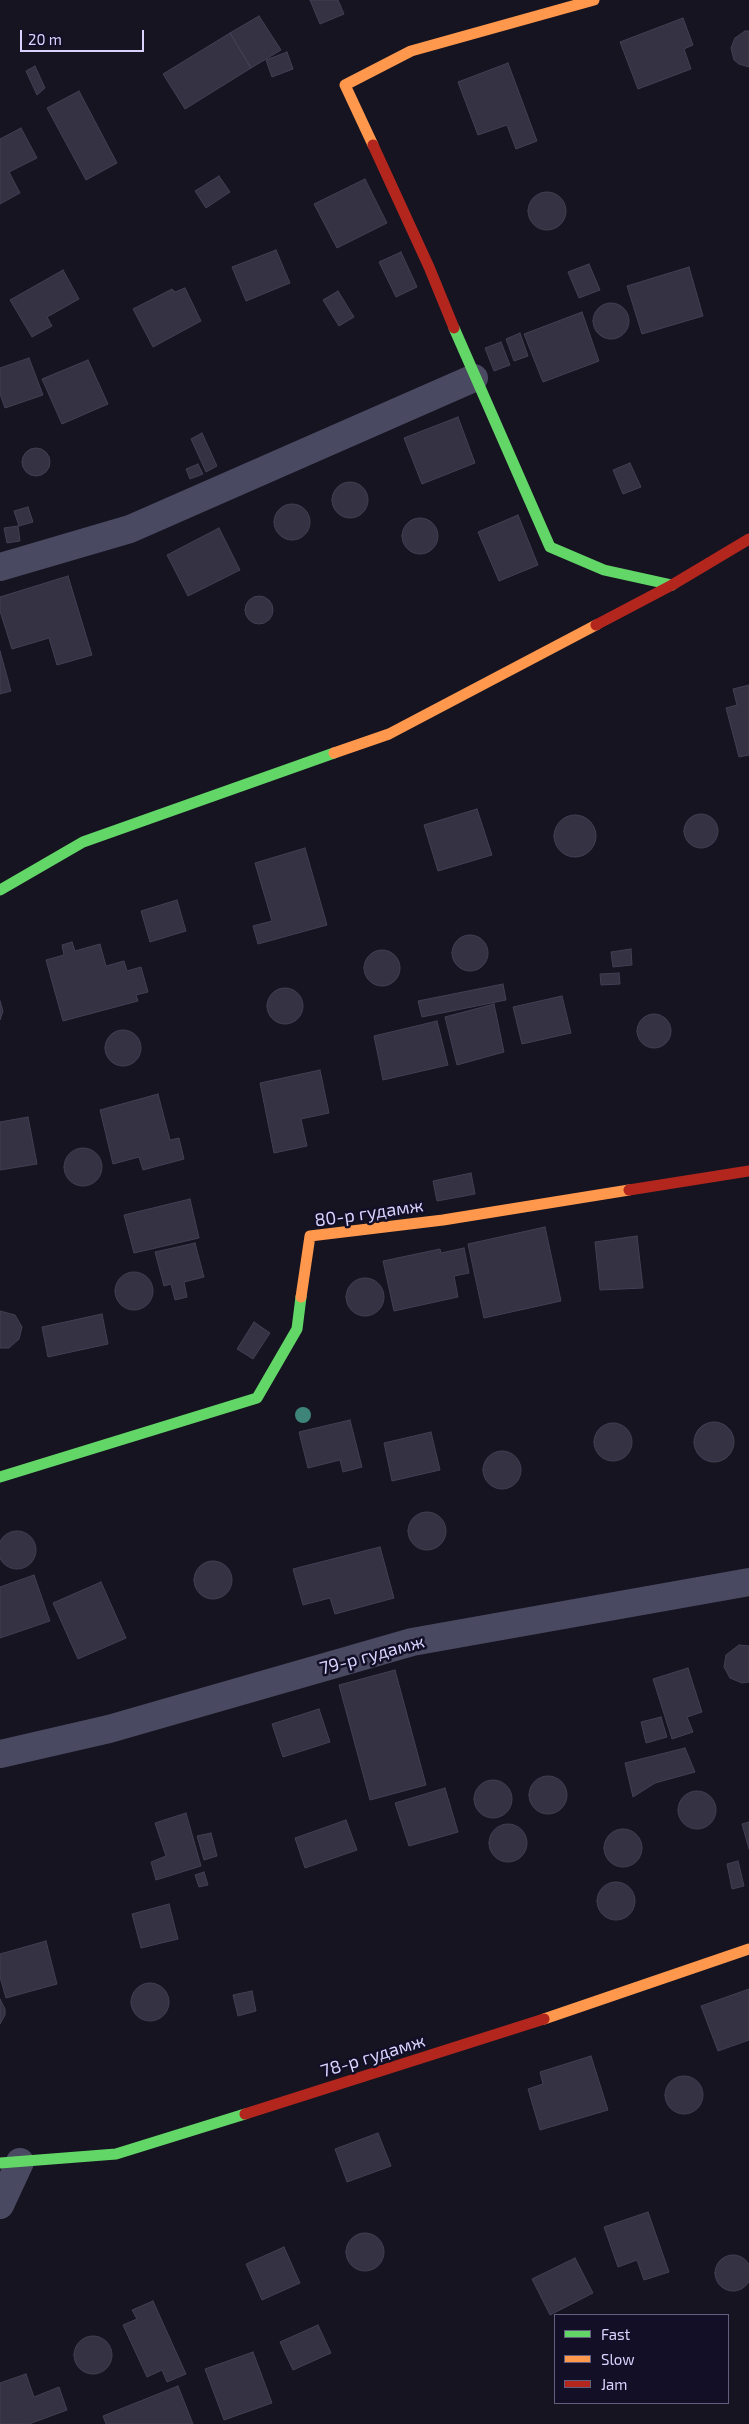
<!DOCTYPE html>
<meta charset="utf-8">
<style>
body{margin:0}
#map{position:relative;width:749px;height:2424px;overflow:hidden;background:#161421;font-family:"Exo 2",sans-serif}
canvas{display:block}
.legend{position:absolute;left:554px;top:2314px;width:175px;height:90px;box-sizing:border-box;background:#130f26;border:1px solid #625e7d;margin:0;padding:6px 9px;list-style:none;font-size:15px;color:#d9d4ff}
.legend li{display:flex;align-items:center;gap:10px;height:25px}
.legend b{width:25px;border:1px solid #625e7d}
.scale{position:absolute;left:20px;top:30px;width:124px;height:22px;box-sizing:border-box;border:2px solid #d9d4ff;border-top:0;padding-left:6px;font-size:15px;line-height:18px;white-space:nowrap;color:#d9d4ff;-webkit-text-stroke:4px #130f26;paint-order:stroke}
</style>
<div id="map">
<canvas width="749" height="2424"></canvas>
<ul class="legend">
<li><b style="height:6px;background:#63d668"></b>Fast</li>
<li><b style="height:6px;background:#ff974d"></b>Slow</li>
<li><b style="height:6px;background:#b3261e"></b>Jam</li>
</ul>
<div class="scale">20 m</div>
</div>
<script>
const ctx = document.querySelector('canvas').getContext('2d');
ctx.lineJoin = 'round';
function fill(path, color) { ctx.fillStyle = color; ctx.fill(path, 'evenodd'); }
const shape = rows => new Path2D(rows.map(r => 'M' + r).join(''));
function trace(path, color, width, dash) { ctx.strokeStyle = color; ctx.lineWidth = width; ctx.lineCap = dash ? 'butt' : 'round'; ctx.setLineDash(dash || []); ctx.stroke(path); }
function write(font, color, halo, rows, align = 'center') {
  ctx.font = font + ' "Exo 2",sans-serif'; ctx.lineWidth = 5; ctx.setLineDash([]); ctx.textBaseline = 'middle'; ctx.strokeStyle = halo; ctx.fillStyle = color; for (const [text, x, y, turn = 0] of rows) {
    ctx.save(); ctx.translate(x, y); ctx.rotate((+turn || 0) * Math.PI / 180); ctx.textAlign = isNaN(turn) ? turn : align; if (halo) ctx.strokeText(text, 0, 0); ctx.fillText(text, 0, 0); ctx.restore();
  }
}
const building = shape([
 [310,0,338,0,344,14,320,24,310,0],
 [259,16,281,50,251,68,230,33,259,16],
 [683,18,693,45,684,49,691,69,638,89,620,42,683,18],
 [745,31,749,31,749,67,739,64,734,60,731,48,735,38,745,31],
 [230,33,251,68,185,109,163,74,230,33],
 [287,52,293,69,272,77,266,60,287,52],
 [508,63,537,141,516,149,507,125,478,135,458,82,508,63],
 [35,66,45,88,37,95,26,71,35,66],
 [79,91,117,163,86,180,47,108,79,91],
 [21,128,37,158,9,172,20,193,0,204,0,139,21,128],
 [219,176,230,192,206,208,195,191,219,176],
 [365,179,387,223,337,248,314,204,365,179],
 '528 211a19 19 0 1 1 38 0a19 19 0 1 1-38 0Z',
 [276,250,290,283,246,301,232,267,276,250],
 [401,252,417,287,396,297,379,262,401,252],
 [589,264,600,290,579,298,568,272,589,264],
 [689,267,703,316,642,334,627,286,689,267],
 [63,270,79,299,47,317,52,326,32,337,10,300,63,270],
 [185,288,201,321,153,347,133,309,172,289,175,292,185,288],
 [338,291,354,317,339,326,323,300,338,291],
 '593 321a18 18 0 1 1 36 0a18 18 0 1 1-36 0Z',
 [582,312,599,361,543,382,524,334,582,312],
 [520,333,528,356,514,361,506,339,520,333],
 [501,342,510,365,494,371,485,348,501,342],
 [29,358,43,395,5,408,0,394,0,368,29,358],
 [88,360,108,404,62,424,42,379,88,360],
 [458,417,475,463,422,484,404,438,458,417],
 [202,433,217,466,206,472,191,439,202,433],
 '22 462a14 14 0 1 1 28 0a14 14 0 1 1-28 0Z',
 [630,463,641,487,623,494,613,470,630,463],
 [198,464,203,474,190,479,186,469,198,464],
 '332 500a18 18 0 1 1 36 0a18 18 0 1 1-36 0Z',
 '274 522a18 18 0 1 1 36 0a18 18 0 1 1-36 0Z',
 [28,507,33,522,19,526,14,511,28,507],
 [518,515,538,565,499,581,478,532,518,515],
 '402 536a18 18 0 1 1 36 0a18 18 0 1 1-36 0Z',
 [18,526,20,541,7,543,4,528,18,526],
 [219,528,240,570,188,596,167,555,219,528],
 [68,576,92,655,57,665,49,638,12,649,0,611,0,597,68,576],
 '245 610a14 14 0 1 1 28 0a14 14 0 1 1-28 0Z',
 [0,651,11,691,0,694,0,651],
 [749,685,749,755,739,757,726,708,737,705,733,689,749,685],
 [477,809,492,855,438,871,424,825,477,809],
 '684 831a17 17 0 1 1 34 0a17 17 0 1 1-34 0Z',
 '554 836a21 21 0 1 1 42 0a21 21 0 1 1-42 0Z',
 [305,848,327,925,258,944,253,926,272,921,255,863,305,848],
 [177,900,186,931,150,942,141,911,177,900],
 '452 953a18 18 0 1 1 36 0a18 18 0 1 1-36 0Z',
 [72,942,75,951,100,944,106,966,124,961,127,971,141,967,148,992,136,995,138,1001,63,1021,46,960,64,955,62,945,72,942],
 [631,949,632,965,613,967,611,952,631,949],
 '364 968a18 18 0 1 1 36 0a18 18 0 1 1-36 0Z',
 [619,973,620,984,601,985,600,974,619,973],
 [503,984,506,1000,422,1017,418,1001,503,984],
 '267 1006a18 18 0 1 1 36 0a18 18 0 1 1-36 0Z',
 [562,996,571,1033,522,1044,513,1007,562,996],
 [0,1001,3,1011,0,1020,0,1001],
 [494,1004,504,1052,457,1065,445,1017,494,1004],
 '637 1031a17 17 0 1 1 34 0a17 17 0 1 1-34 0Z',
 [437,1021,448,1065,383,1080,374,1036,437,1021],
 '105 1048a18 18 0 1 1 36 0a18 18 0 1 1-36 0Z',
 [320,1070,329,1113,301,1119,307,1146,274,1153,260,1083,320,1070],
 [158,1094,170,1140,179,1138,184,1159,143,1170,139,1157,113,1164,100,1110,158,1094],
 [28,1117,37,1164,0,1170,0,1122,28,1117],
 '64 1167a19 19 0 1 1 38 0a19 19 0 1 1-38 0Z',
 [471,1173,475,1194,437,1201,433,1181,471,1173],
 [190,1199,199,1238,134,1253,124,1215,190,1199],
 [545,1227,561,1301,484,1318,468,1244,545,1227],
 [637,1236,643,1288,600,1290,595,1242,637,1236],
 [195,1243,204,1277,184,1282,187,1297,175,1300,171,1284,164,1286,155,1252,195,1243],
 [464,1248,469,1273,454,1276,458,1297,394,1311,383,1261,440,1249,441,1253,464,1248],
 '115 1291a19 19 0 1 1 38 0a19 19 0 1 1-38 0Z',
 '346 1297a19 19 0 1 1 38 0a19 19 0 1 1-38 0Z',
 [0,1311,15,1315,22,1327,19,1339,9,1348,0,1348,0,1311],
 [102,1314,108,1344,48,1357,42,1327,102,1314],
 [254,1322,270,1333,253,1359,237,1349,254,1322],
 [350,1420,362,1467,343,1472,340,1460,308,1468,299,1432,350,1420],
 '694 1442a20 20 0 1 1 40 0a20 20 0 1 1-40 0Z',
 '594 1442a19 19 0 1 1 38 0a19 19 0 1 1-38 0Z',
 [431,1432,440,1470,392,1481,384,1443,431,1432],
 '483 1470a19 19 0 1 1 38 0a19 19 0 1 1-38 0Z',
 '408 1531a19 19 0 1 1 38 0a19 19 0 1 1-38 0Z',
 '-2 1550a19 19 0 1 1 38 0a19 19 0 1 1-38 0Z',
 [380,1547,394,1598,335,1614,330,1598,303,1605,293,1569,380,1547],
 '194 1580a19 19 0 1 1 38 0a19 19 0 1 1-38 0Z',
 [34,1575,50,1621,0,1638,0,1587,34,1575],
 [101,1582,126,1638,78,1659,53,1603,101,1582],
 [739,1645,749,1646,749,1682,742,1683,730,1678,724,1667,726,1655,739,1645],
 [688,1668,702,1712,687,1717,693,1732,672,1739,653,1679,688,1668],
 [395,1670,426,1785,370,1800,339,1685,395,1670],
 [319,1709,330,1742,283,1757,272,1724,319,1709],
 [661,1717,667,1737,646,1743,641,1722,661,1717],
 [685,1748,695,1772,655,1783,633,1797,625,1763,685,1748],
 '529 1795a19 19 0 1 1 38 0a19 19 0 1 1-38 0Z',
 '474 1799a19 19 0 1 1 38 0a19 19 0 1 1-38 0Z',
 [445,1788,458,1832,409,1846,395,1803,445,1788],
 '678 1810a19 19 0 1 1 38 0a19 19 0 1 1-38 0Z',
 [186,1813,201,1866,156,1880,151,1862,166,1856,155,1823,186,1813],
 [346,1820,357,1850,305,1868,295,1838,346,1820],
 [749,1822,749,1849,742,1824,749,1822],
 '489 1843a19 19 0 1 1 38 0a19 19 0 1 1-38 0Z',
 '604 1848a19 19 0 1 1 38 0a19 19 0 1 1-38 0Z',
 [211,1833,217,1856,204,1860,197,1836,211,1833],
 [738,1861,744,1886,732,1889,727,1864,738,1861],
 [204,1872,208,1885,199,1887,195,1875,204,1872],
 '597 1901a19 19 0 1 1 38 0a19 19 0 1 1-38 0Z',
 [169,1904,178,1939,141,1948,132,1914,169,1904],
 [46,1941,57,1984,6,1998,0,1977,0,1954,46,1941],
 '131 2002a19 19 0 1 1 38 0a19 19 0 1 1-38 0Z',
 [749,1989,749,2040,718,2051,701,2006,749,1989],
 [252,1991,256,2011,238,2016,233,1995,252,1991],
 [0,1999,5,2009,5,2015,0,2024,0,1999],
 [591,2056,608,2110,540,2130,528,2089,543,2084,540,2072,591,2056],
 '665 2095a19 19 0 1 1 38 0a19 19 0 1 1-38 0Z',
 [378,2133,391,2166,347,2182,335,2149,378,2133],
 [648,2212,669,2272,644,2280,637,2260,618,2267,604,2227,648,2212],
 '346 2252a19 19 0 1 1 38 0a19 19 0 1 1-38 0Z',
 [284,2247,300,2283,262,2300,246,2264,284,2247],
 '715 2273a18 18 0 1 1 36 0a18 18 0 1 1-36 0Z',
 [575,2258,593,2293,550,2315,532,2279,575,2258],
 [153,2301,186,2374,167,2382,162,2370,147,2377,123,2325,137,2319,132,2310,153,2301],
 [318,2325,331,2353,293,2370,280,2342,318,2325],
 '74 2355a19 19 0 1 1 38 0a19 19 0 1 1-38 0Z',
 [253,2352,272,2403,224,2420,205,2369,253,2352],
 [26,2374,34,2397,59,2387,67,2410,29,2424,0,2424,0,2383,26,2374],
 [178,2386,193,2424,106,2424,103,2416,178,2386]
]);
fill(building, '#343243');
trace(building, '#433f54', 1);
trace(shape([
 [0,567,130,529,474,378],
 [0,1754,109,1729,412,1642,749,1582],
 [0,2205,20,2162]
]), '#4a4962', 28);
trace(shape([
 [454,328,550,547,604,570,672,585],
 [0,890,83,842,334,753],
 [0,1477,257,1398,297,1329,301,1297],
 [0,2163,116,2154,245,2114]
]), '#63d668', 11);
trace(shape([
 [373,145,345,85,411,51,594,0],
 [334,753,389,734,596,625],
 [301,1297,310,1236,443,1220,629,1190],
 [544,2019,749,1949]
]), '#ff974d', 11);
trace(shape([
 [373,145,429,267,454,328],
 [596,625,672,585,749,539],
 [629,1190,749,1171],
 [245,2114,544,2019]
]), '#b3261e', 11);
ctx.fillStyle = '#3e8478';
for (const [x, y] of [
 [303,1415]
]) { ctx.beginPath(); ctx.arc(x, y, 8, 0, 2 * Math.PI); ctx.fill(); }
write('18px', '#d9d4ff', '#130f26', [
 ["80-р гудамж",369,1213,-8],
 ["79-р гудамж",372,1655,-15],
 ["78-р гудамж",373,2056,-17]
]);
</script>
